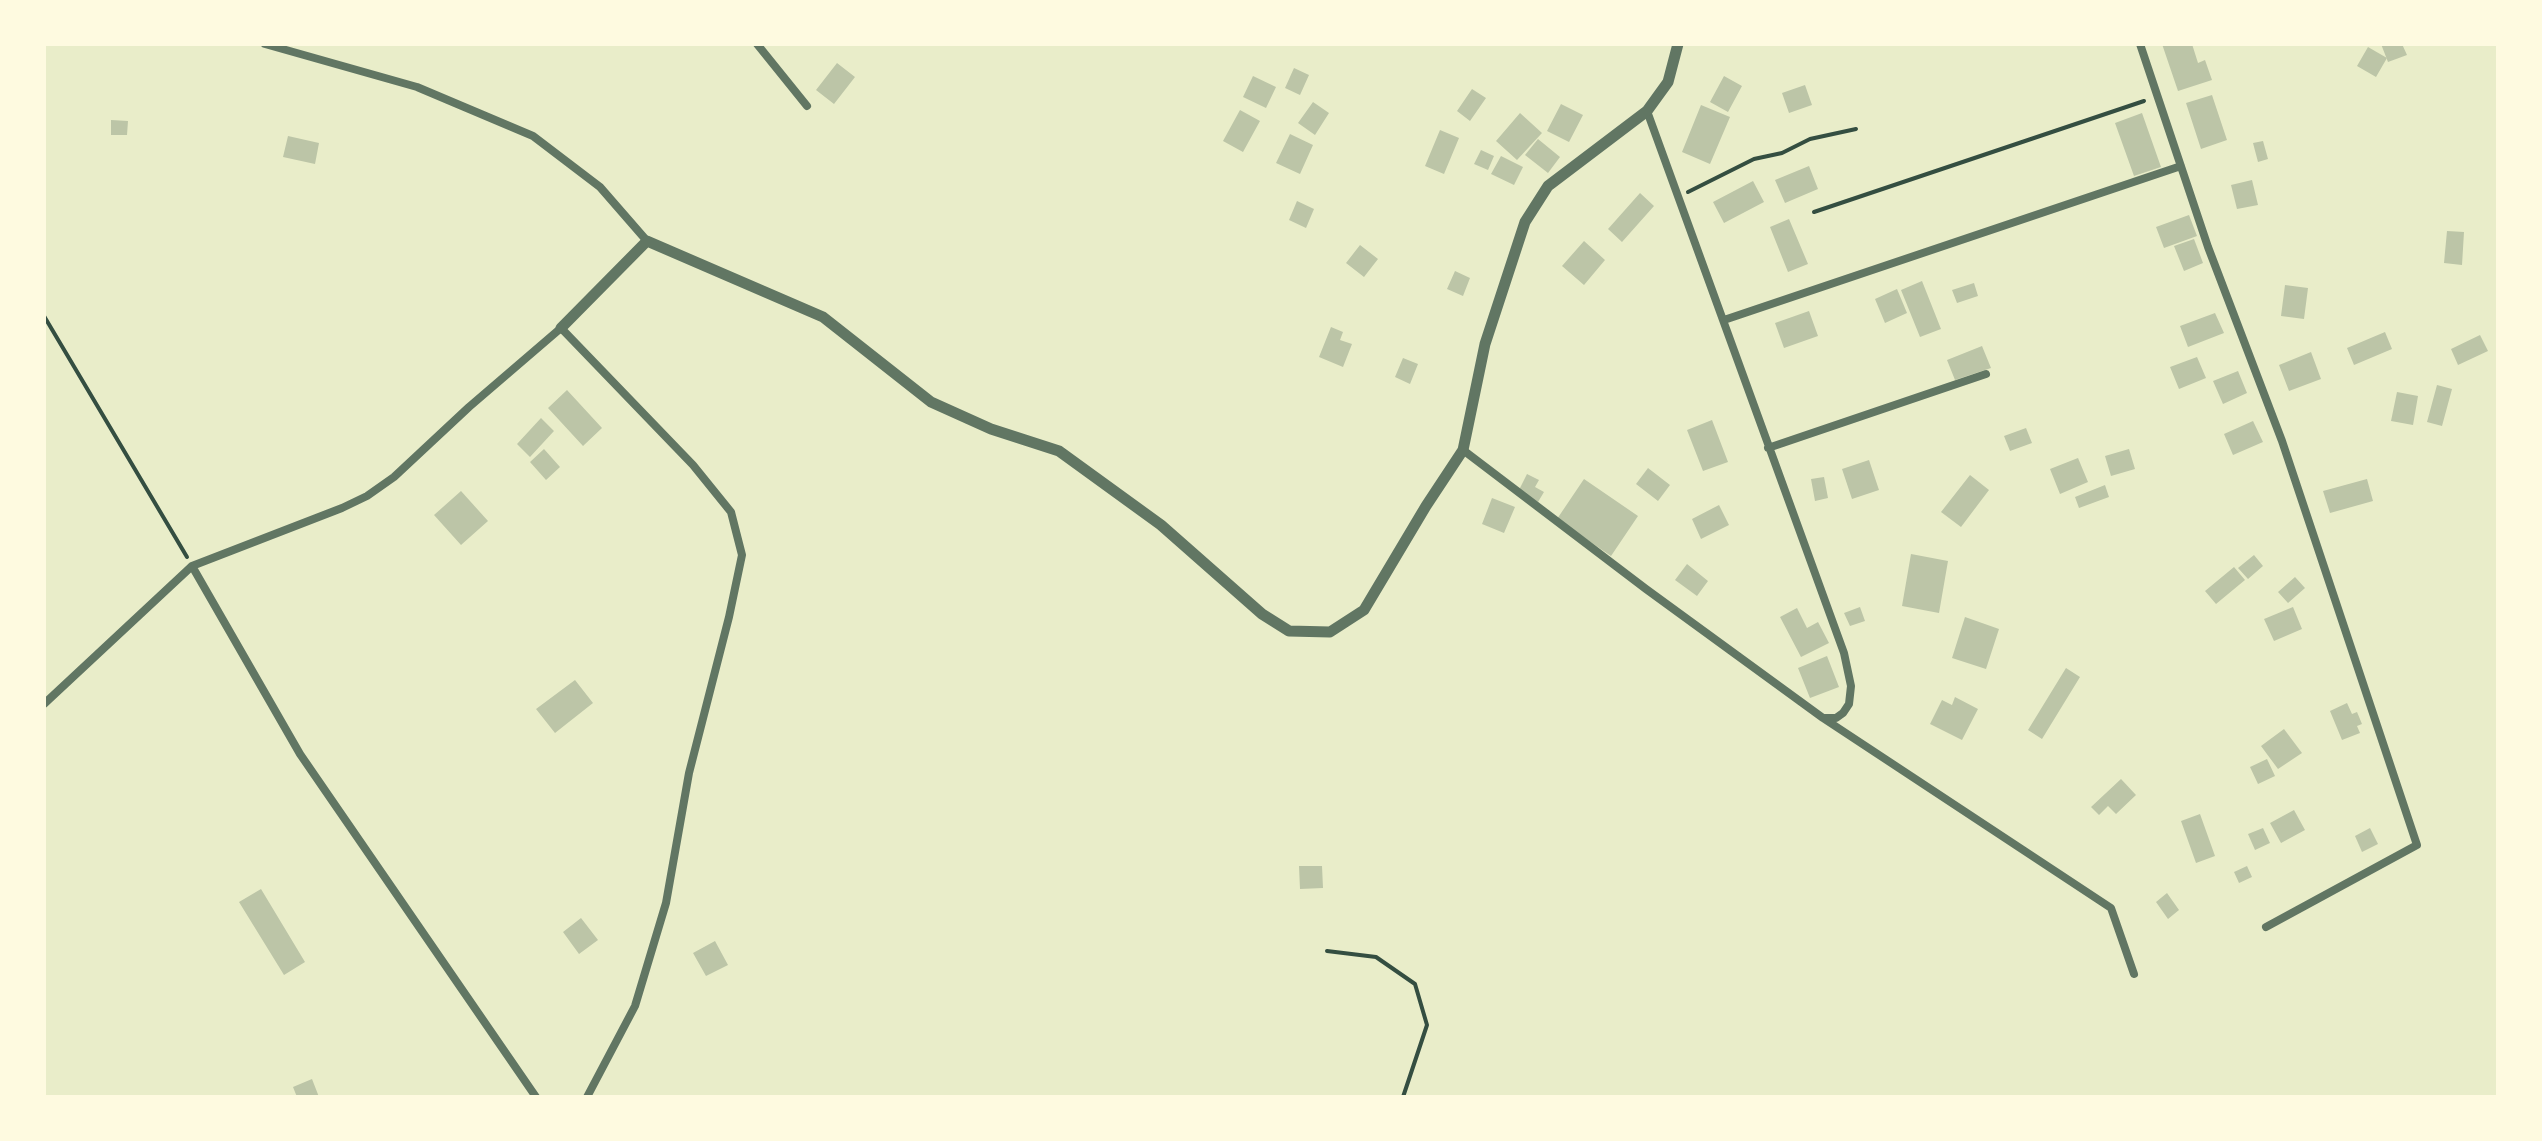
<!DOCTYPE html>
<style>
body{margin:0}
#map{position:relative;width:2542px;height:1141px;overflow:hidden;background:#e9edc9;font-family:Lato,sans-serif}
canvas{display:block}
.frame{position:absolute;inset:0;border:46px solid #fefae0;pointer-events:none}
</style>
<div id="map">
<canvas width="2542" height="1141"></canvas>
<div class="frame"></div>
</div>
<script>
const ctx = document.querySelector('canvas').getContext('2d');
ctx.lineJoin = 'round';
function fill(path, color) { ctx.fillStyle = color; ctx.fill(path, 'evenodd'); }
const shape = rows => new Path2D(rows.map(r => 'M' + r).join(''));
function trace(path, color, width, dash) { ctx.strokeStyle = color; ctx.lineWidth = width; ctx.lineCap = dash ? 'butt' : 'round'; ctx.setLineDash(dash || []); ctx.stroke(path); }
fill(shape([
 [2162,44,2192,44,2198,63,2205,60,2212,80,2178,91],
 [2381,44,2402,44,2407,55,2388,62],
 [2368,47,2387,58,2376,77,2357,66],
 [837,63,855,77,834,104,816,90],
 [1294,68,1309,75,1300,95,1285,88],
 [1253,76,1276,87,1266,108,1243,97],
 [1724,76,1742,86,1728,112,1710,102],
 [1805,85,1812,105,1789,113,1782,93],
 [1472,89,1486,98,1470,121,1457,111],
 [2212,95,2227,140,2201,149,2186,103],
 [1313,102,1329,113,1315,135,1298,123],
 [1561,104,1583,115,1569,142,1547,131],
 [1701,105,1730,117,1710,164,1682,152],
 [1240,110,1260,121,1243,152,1223,141],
 [1520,113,1542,133,1517,160,1496,141],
 [2142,113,2161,167,2134,176,2115,123],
 [111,120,128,121,127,135,111,135],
 [1440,130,1459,138,1444,174,1425,166],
 [1290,134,1313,145,1300,174,1276,163],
 [288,136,319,143,315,164,283,157],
 [1538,139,1560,157,1548,173,1525,155],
 [2263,141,2268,159,2258,162,2253,143],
 [1481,150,1494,156,1488,170,1474,164],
 [1501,156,1523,167,1514,185,1491,174],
 [1809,166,1818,189,1785,203,1775,180],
 [2252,180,2258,205,2237,209,2231,185],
 [1753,181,1764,202,1724,223,1713,202],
 [1640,193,1654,206,1622,242,1608,229],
 [1297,201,1314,209,1306,228,1289,220],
 [2189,215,2197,236,2164,248,2156,227],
 [1789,219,1808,264,1788,272,1770,227],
 [2447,231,2464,232,2462,265,2444,263],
 [2194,239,2203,263,2184,271,2174,246],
 [1584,241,1605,260,1584,285,1562,266],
 [1360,245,1378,259,1364,277,1346,263],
 [1455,271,1470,278,1463,296,1447,289],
 [1922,281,1941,329,1920,337,1901,290],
 [1974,283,1978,296,1957,303,1952,290],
 [2285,285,2308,288,2304,319,2281,316],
 [1897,289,1907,313,1885,323,1875,299],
 [1809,311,1818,336,1784,348,1775,323],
 [2215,313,2224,333,2188,347,2180,326],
 [1331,327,1343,332,1340,340,1352,344,1343,367,1319,357],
 [2385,332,2392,349,2354,365,2347,348],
 [2480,335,2488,351,2458,365,2451,349],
 [1982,346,1991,368,1955,380,1947,360],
 [2311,352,2321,379,2289,391,2279,365],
 [2197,357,2206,378,2179,389,2170,367],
 [1403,358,1418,364,1410,384,1395,377],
 [2238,371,2247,393,2223,404,2213,381],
 [2437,385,2452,389,2442,426,2427,422],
 [567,390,602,428,583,446,548,408],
 [2397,392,2418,396,2413,425,2391,421],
 [541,418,554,431,530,457,517,444],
 [1712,420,1728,462,1703,471,1687,430],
 [2253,421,2263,442,2233,455,2224,434],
 [2026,428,2032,443,2010,451,2004,436],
 [544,449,560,467,546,480,530,462],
 [2129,449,2135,469,2111,476,2105,456],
 [2078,458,2088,482,2060,494,2050,469],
 [1869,460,1879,490,1852,499,1842,469],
 [1648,468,1670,485,1658,501,1636,484],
 [1527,474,1539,480,1535,487,1544,492,1538,502,1518,492],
 [1970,475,1989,490,1961,527,1941,512],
 [1824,477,1828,498,1815,501,1811,479],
 [1584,479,1638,516,1611,556,1557,519],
 [2367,479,2373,501,2330,513,2323,491],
 [2105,485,2109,497,2079,508,2075,497],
 [461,491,488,521,461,545,434,515],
 [1492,498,1515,507,1504,533,1482,524],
 [1719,505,1729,525,1701,539,1692,519],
 [1911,554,1948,561,1939,613,1902,606],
 [2254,555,2263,566,2248,579,2238,568],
 [1687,564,1708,581,1697,596,1675,580],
 [2234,567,2245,580,2216,604,2205,591],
 [2295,577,2305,588,2288,603,2278,592],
 [1860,607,1865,621,1850,626,1844,613],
 [2293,607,2302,629,2274,641,2264,619],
 [1797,608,1807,628,1818,622,1829,643,1801,657,1780,617],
 [1965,617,1999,629,1986,669,1952,658],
 [1827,656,1839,687,1810,698,1798,668],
 [2066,668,2080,677,2042,739,2028,730],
 [575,680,593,703,555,733,536,709],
 [1955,697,1978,709,1962,740,1930,724,1942,700,1952,705],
 [2347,703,2352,714,2357,712,2362,724,2357,726,2360,733,2342,740,2330,711],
 [2284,729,2302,753,2278,769,2261,746],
 [2267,759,2275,776,2258,784,2250,767],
 [2121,779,2136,795,2116,814,2108,806,2099,815,2091,807],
 [2294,810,2305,830,2281,843,2270,823],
 [2200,814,2215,856,2196,863,2181,821],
 [2263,828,2270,843,2255,850,2248,834],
 [2370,828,2378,844,2362,852,2355,836],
 [1299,866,1322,866,1323,888,1300,889],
 [2247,866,2252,877,2239,883,2234,872],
 [261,889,305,962,284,975,239,902],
 [2167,893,2179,910,2168,919,2156,902],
 [581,918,598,940,579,954,563,932],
 [715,941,728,965,706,976,693,953],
 [312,1079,319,1097,297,1097,293,1087]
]), '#bcc5a7');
trace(shape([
 [1688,192,1754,159,1782,153,1810,139,1856,129],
 [1814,212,2144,101],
 [44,316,187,557],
 [1327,951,1376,957,1415,984,1427,1025,1403,1097]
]), '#344e41', 4);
trace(shape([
 [265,44,417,87,533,136,600,187,647,241],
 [757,44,807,106],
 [2140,44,2208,247,2282,441,2417,845,2266,927],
 [1647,111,1844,653,1851,686,1849,704,1843,713,1836,718,1825,718],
 [1724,320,2181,166],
 [1768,448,1986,374],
 [1463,450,1646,589,1823,718,2111,908,2134,974],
 [192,566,300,754,536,1097],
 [44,704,192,566,342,508,367,496,394,477,469,407,561,328,693,465,731,512,742,555,729,617,689,773,666,903,635,1006,587,1097]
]), '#617663', 8);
trace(shape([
 [561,328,647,241,823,317,931,402,991,429,1059,451,1161,525,1262,614,1289,631,1330,632,1364,610,1426,506,1463,450,1485,344,1525,222,1548,186,1647,111,1668,82,1678,44]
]), '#617663', 11);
</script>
